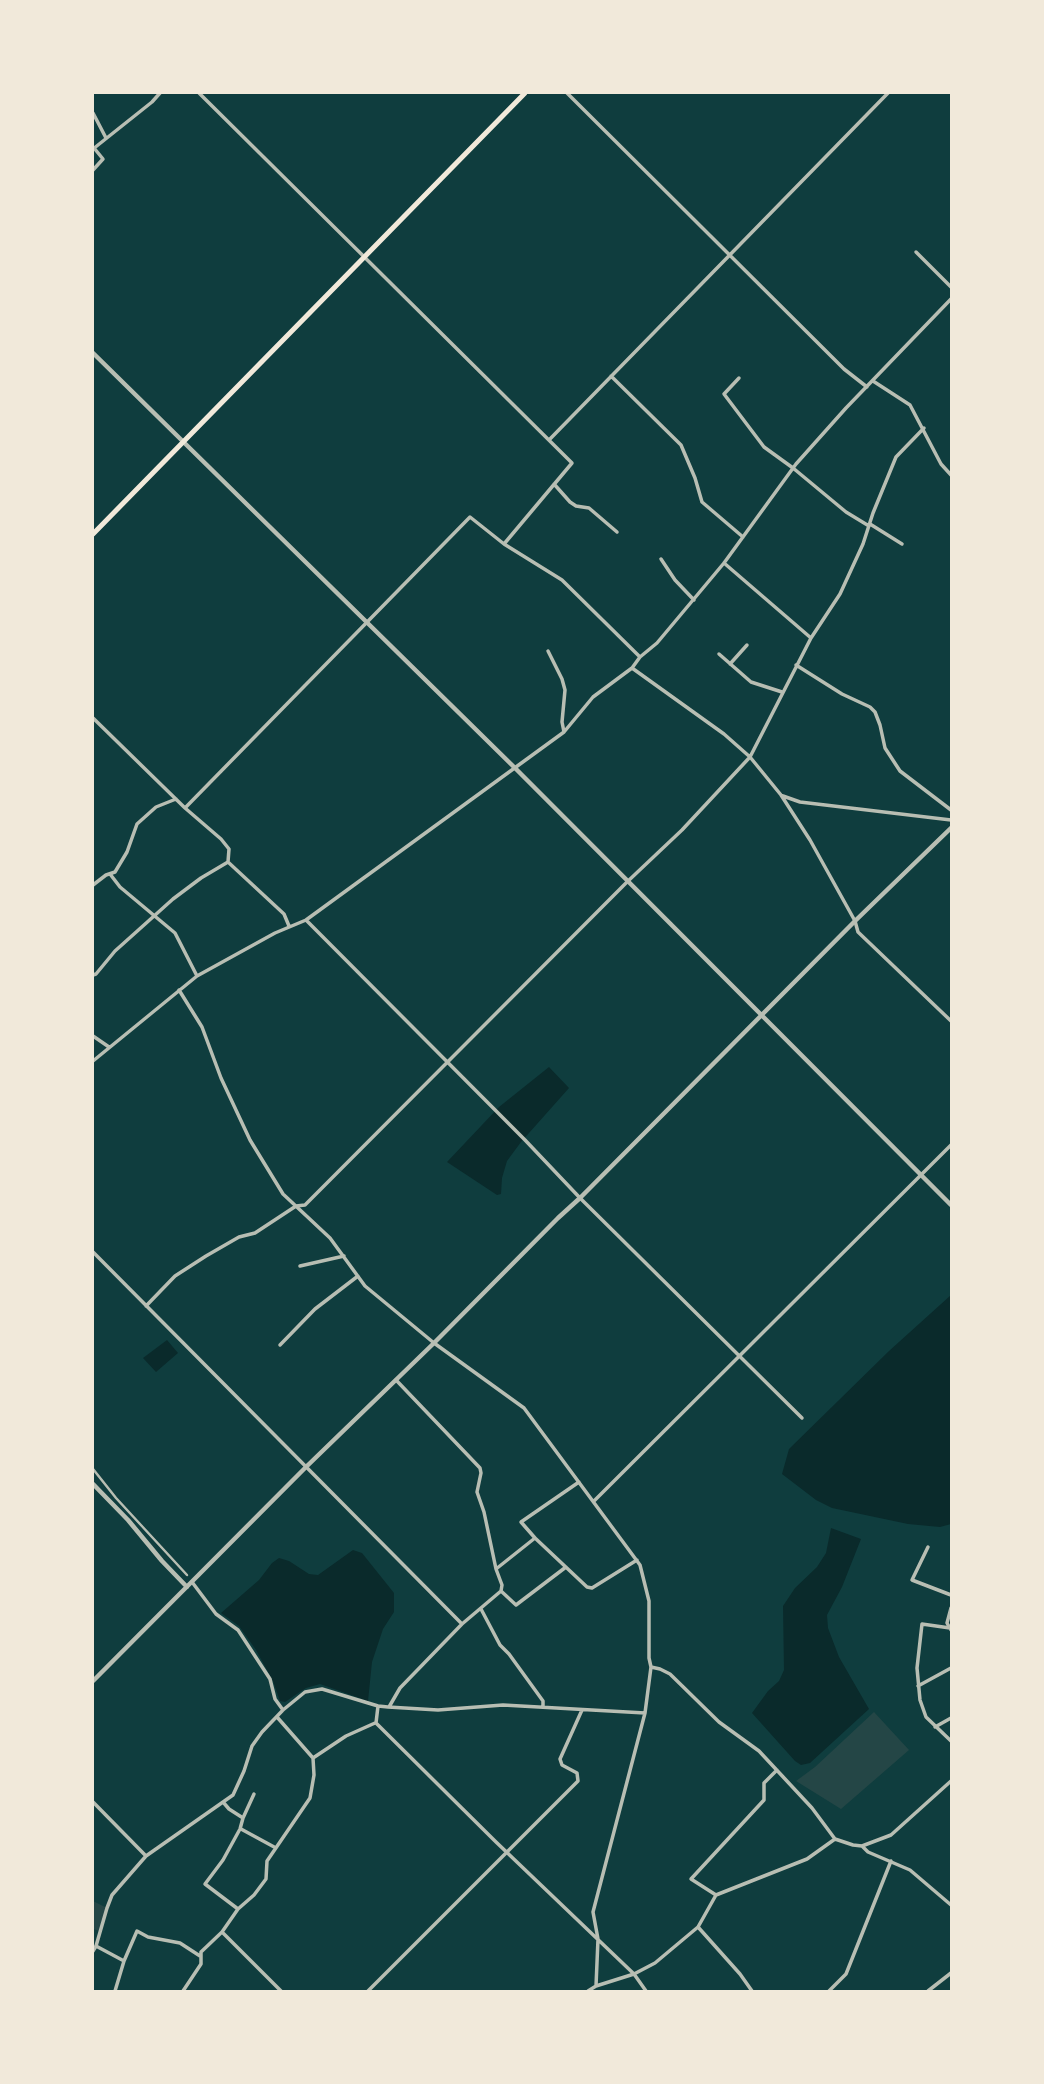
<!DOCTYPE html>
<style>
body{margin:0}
#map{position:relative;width:1044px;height:2084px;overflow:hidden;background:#0f3d3e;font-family:"Fira Sans",sans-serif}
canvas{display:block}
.frame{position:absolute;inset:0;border:94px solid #f1e9da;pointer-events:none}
</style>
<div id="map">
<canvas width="1044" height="2084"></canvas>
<div class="frame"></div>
</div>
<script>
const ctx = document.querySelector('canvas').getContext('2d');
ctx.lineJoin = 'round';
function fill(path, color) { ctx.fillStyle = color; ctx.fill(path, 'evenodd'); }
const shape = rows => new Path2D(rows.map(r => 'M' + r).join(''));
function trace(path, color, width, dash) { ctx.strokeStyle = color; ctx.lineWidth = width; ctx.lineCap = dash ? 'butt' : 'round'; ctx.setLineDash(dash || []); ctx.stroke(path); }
fill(shape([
 [874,1712,909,1750,841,1809,796,1781,815,1767],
 [93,1901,107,1908,100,1931,93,1929]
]), '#244646');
fill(shape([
 [549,1067,569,1088,521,1142,507,1161,502,1178,501,1194,497,1195,447,1162,499,1107],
 [951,1295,951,1524,940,1527,908,1524,832,1508,816,1500,782,1474,789,1449,889,1351],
 [167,1340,178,1353,156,1372,143,1358],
 [831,1528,861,1539,842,1587,827,1615,828,1628,839,1657,869,1709,810,1763,801,1765,795,1761,752,1713,768,1691,779,1681,784,1670,783,1606,795,1588,817,1567,826,1553],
 [353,1550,362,1553,394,1593,394,1612,383,1629,372,1662,368,1701,320,1684,306,1688,285,1702,280,1701,273,1681,256,1650,239,1626,221,1613,259,1580,272,1563,279,1558,289,1561,309,1574,318,1575]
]), '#0a2a2b');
trace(shape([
 [93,1469,116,1498,187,1575]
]), '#b8beb3', 2.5);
trace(shape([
 [199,93,572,463,504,544],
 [567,93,844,369,867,387],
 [93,113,106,138],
 [93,149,152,102,160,93],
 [93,170,103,159,94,148],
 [916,252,951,287],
 [611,376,681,445,695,478,702,502,743,537],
 [739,378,724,394,764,447,793,468,846,512,869,526],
 [873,381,910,405,941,464,951,475],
 [549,440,888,93],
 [554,484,570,502,576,506,589,508,617,532],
 [870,524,902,544],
 [661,559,675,580,694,600],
 [724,563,811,638],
 [548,651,562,679,565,690,562,722,564,732],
 [719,654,751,682,782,692],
 [730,664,747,645],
 [796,665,842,694,870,707,875,712,880,725,885,748,900,771,951,810],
 [632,668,724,734,750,757,781,795,810,840,855,921,858,932,951,1021],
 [93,718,185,808,221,839,229,849,228,862,284,914,289,926],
 [783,796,800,802,951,820],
 [185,808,470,517,504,544,562,580,640,657],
 [110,874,120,887,175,933,197,976],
 [93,885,106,875,115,872,127,852,137,824,156,807,176,799],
 [306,920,525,1140,580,1198,802,1418],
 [93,975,96,974,115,951,173,899,201,878,228,862],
 [179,990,202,1027,221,1078,250,1140,283,1194,330,1238,365,1286,434,1343,524,1408,640,1565,649,1601,649,1658,651,1667,645,1713,593,1912,598,1939,596,1986],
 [93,1036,109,1047],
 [93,1061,197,976,275,933,306,920,564,732,593,697,632,668,640,657,657,643,724,563,796,464,846,408,951,299],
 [93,1252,462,1624],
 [300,1266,344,1256],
 [146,1306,175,1276,206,1256,239,1237,255,1233,296,1206,305,1205,627,882,682,830,750,757,811,638,840,594,863,544,873,513,896,457,924,428],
 [280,1345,315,1309,358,1276],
 [396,1380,480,1468,481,1473,477,1492,484,1512,496,1569],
 [594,1501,951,1145],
 [535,1538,587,1587,592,1588,637,1560],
 [928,1547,912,1580,951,1595],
 [192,1582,216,1614,238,1630,270,1679,275,1699,283,1710],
 [501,1591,516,1605,566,1567],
 [951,1608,947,1623,951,1630],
 [481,1609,500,1645,509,1654,543,1701,543,1706],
 [950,1628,922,1624,917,1668,920,1700,926,1717,951,1741],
 [651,1667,660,1669,670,1674,719,1722,759,1751,812,1808,835,1839,853,1845,862,1846,891,1835,951,1781],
 [918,1686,951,1668],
 [378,1706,376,1723,496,1842,634,1974,646,1991],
 [389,1707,400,1688,462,1624,501,1591,502,1585,496,1569,535,1538,521,1522,579,1482],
 [277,1717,313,1758],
 [935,1727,951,1718],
 [93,1802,146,1856],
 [223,1802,229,1809,243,1818],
 [241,1829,276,1848],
 [862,1846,868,1852,910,1870,951,1905],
 [716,1895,691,1879,764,1800,764,1783,777,1770],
 [238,1909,205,1884,223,1860,240,1829,243,1818,254,1794],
 [698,1927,740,1974,752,1991],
 [96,1946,124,1961,115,1991],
 [93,1951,96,1946,107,1908,112,1895,146,1856,233,1795,244,1771,252,1746,262,1732,283,1710,305,1692,322,1689,378,1706,388,1707,438,1710,503,1705,645,1713],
 [124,1961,137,1931,148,1937,180,1943,200,1956],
 [183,1991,201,1964,201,1952,222,1932],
 [281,1991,222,1932,238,1909,254,1895,266,1879,267,1861,310,1798,314,1775,313,1758,346,1736,375,1723],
 [368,1991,578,1781,577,1773,562,1765,560,1759,582,1710],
 [588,1991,596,1986,634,1974,655,1963,698,1927,716,1895,807,1859,835,1839],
 [829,1991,846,1974,891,1861],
 [928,1991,951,1973]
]), '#b8beb3', 3.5);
trace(shape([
 [93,353,515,768,951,1205],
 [93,1484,128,1520,162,1561,187,1587],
 [93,1681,306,1467,434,1343,558,1218,580,1198,855,921,951,828]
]), '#b8beb3', 4.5);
trace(shape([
 [93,534,525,93]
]), '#f1e9da', 5);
</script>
